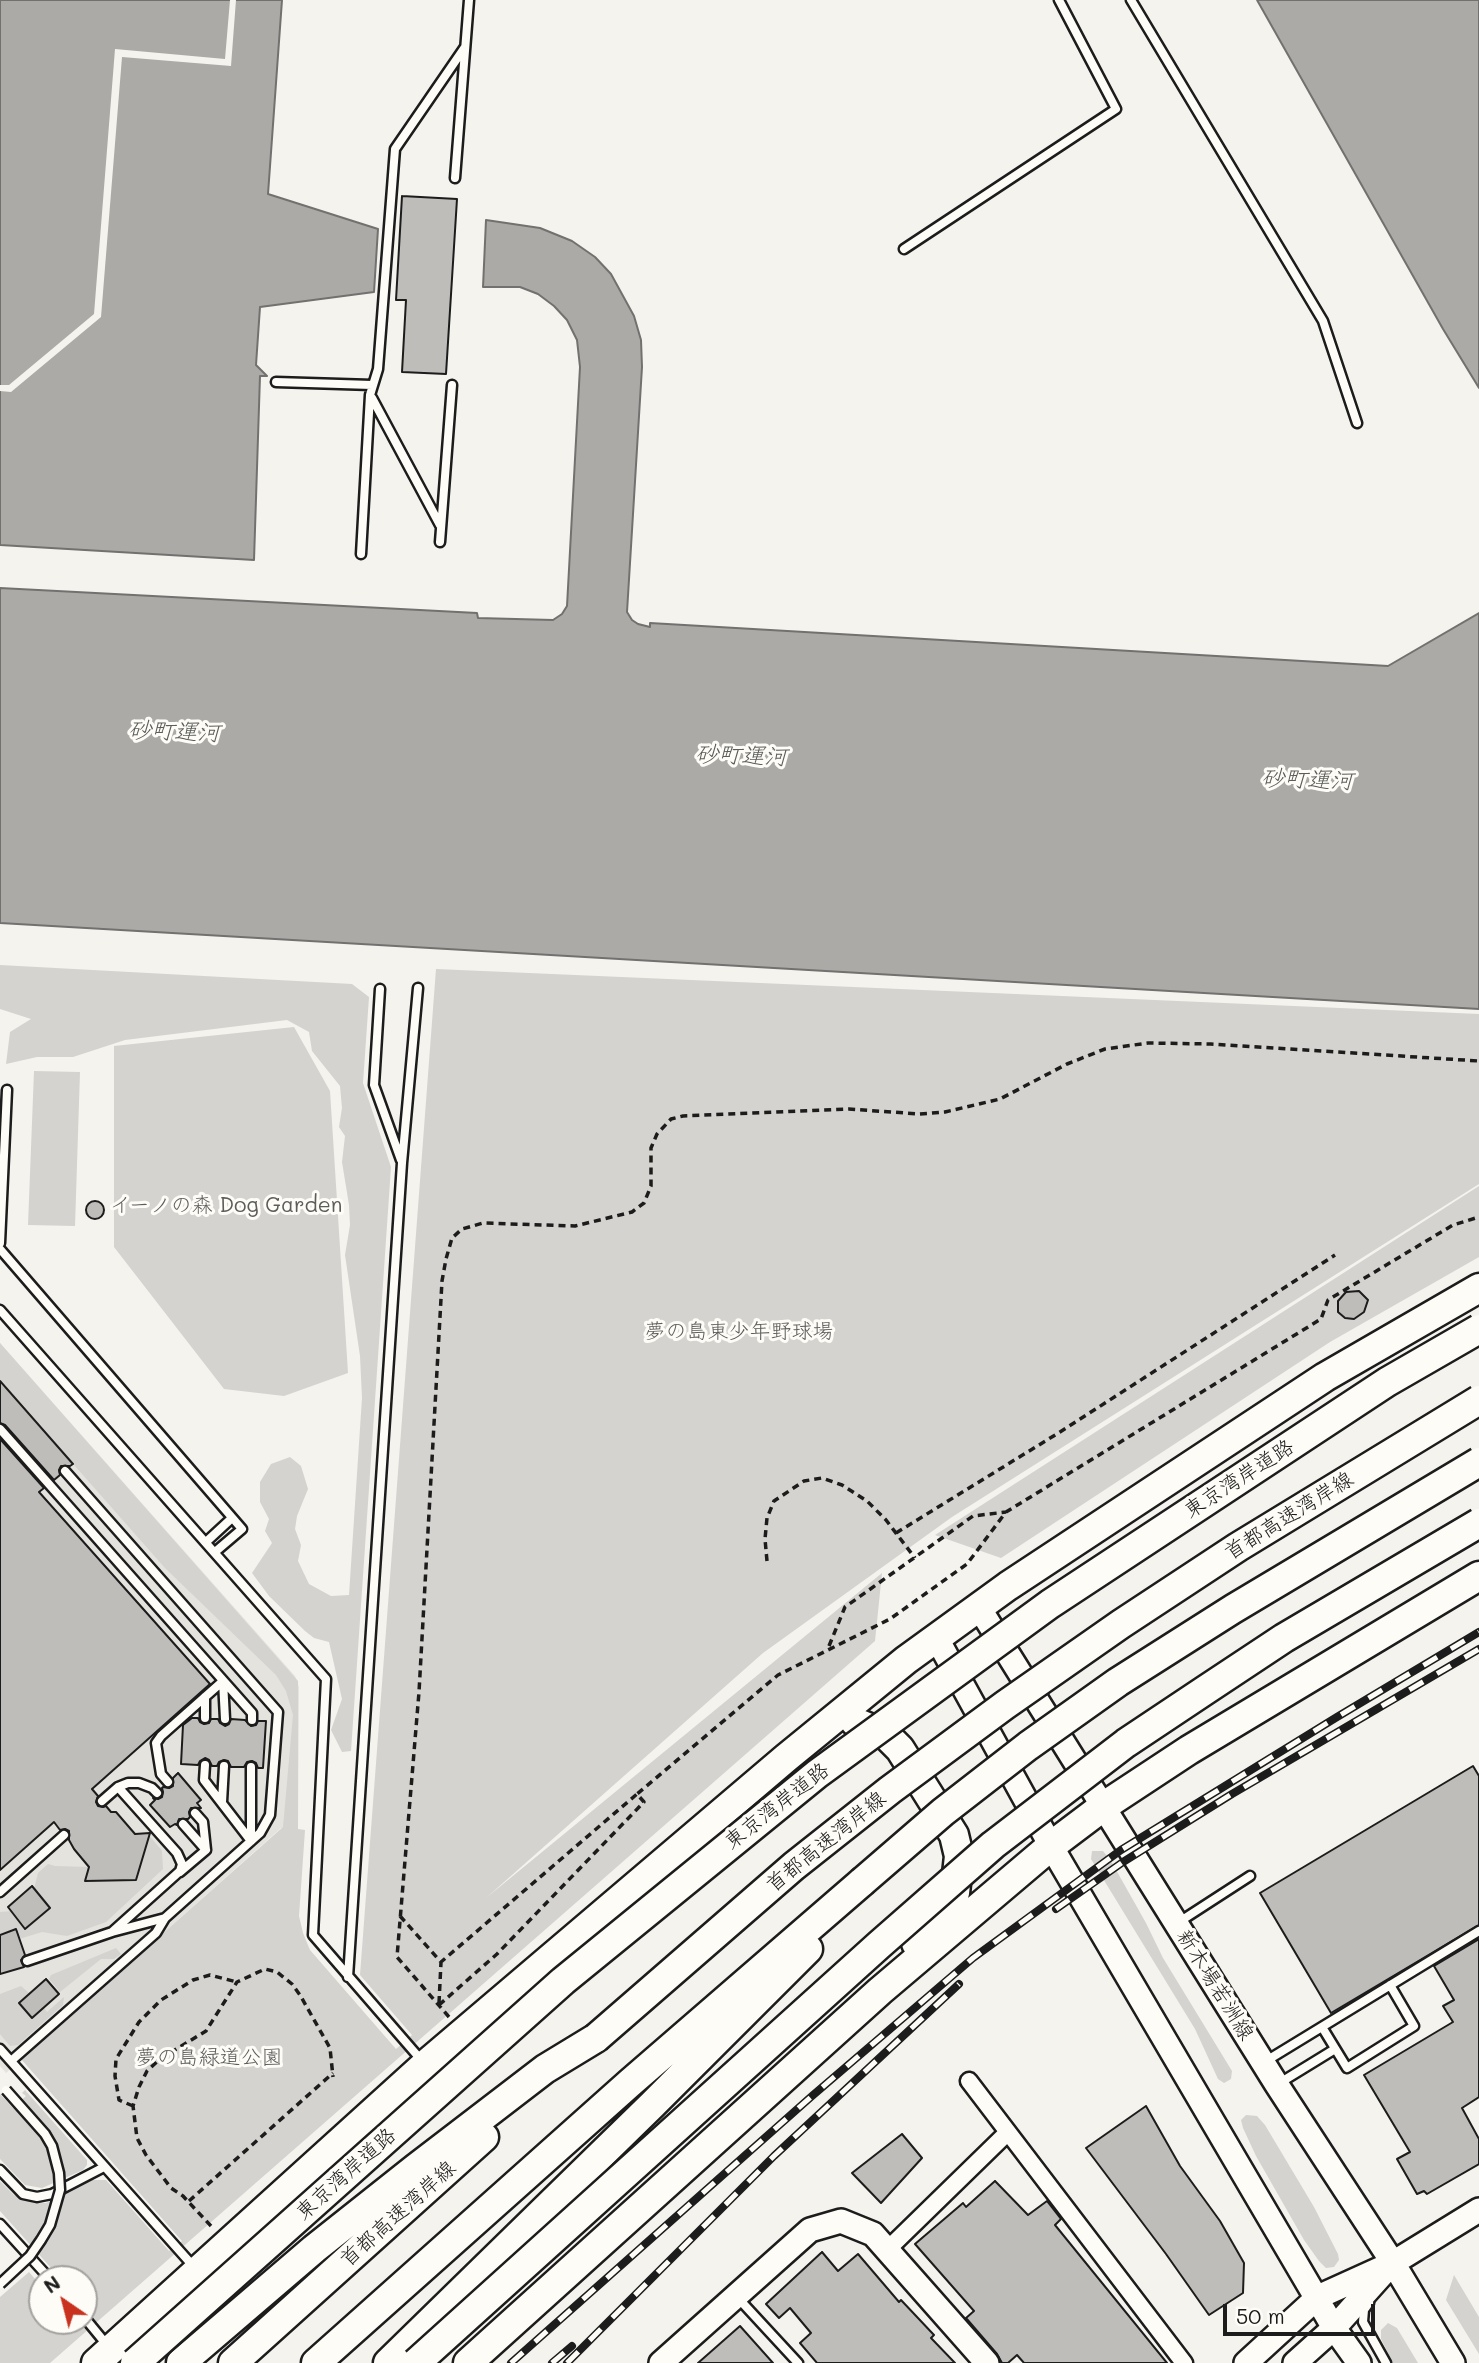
<!DOCTYPE html>
<meta charset="utf-8">
<style>
body{margin:0}
#map{position:relative;width:1479px;height:2363px;overflow:hidden;background:#f4f3ee;font-family:Mali,sans-serif}
canvas{display:block}
.north{position:absolute;left:28px;top:2265px;width:70px;height:70px;box-sizing:border-box;background:#fdfcf7;border:2px solid #a3a29f;border-radius:50%;rotate:325deg;font-size:19px;font-weight:700;line-height:28px;text-align:center;color:#1c1c1c}
.north::after{content:'';display:block;margin:auto;width:24px;height:32px;background:#c8321e;clip-path:polygon(50% 0,100% 100%,50% 72%,0 100%)}
.scale{position:absolute;left:1223px;top:2304px;width:152px;height:32px;box-sizing:border-box;border:4px solid #1c1c1c;border-top:0;padding-left:9px;font-size:21px;line-height:24px;white-space:nowrap;color:#1c1c1c;-webkit-text-stroke:5px #fdfcf7;paint-order:stroke}
</style>
<div id="map">
<canvas width="1479" height="2363"></canvas>
<div class="north">N</div>
<div class="scale">50 m</div>
</div>
<script>
const ctx = document.querySelector('canvas').getContext('2d');
ctx.lineJoin = 'round';
function fill(path, color) { ctx.fillStyle = color; ctx.fill(path, 'evenodd'); }
const shape = rows => new Path2D(rows.map(r => 'M' + r).join(''));
function trace(path, color, width, dash) { ctx.strokeStyle = color; ctx.lineWidth = width; ctx.lineCap = dash ? 'butt' : 'round'; ctx.setLineDash(dash || []); ctx.stroke(path); }
function write(font, color, halo, rows, align = 'center') {
  ctx.font = font + ' Mali,"Klee One",sans-serif'; ctx.lineWidth = 6; ctx.setLineDash([]); ctx.textBaseline = 'middle'; ctx.strokeStyle = halo; ctx.fillStyle = color; for (const [text, x, y, turn = 0] of rows) {
    ctx.save(); ctx.translate(x, y); ctx.rotate((+turn || 0) * Math.PI / 180); ctx.textAlign = isNaN(turn) ? turn : align; if (halo) ctx.strokeText(text, 0, 0); ctx.fillText(text, 0, 0); ctx.restore();
  }
}
fill(shape([
 [0,1343,295,1676,299,1687,298,1829,281,1828,6,2073,0,2066]
]), '#e4e3de');
fill(shape([
 [0,965,352,984,369,997,363,1083,391,1167,351,1751,342,1752,331,1730,342,1699,329,1642,314,1638,305,1631,269,1596,252,1573,272,1543,265,1531,269,1519,260,1502,260,1482,271,1464,290,1457,301,1466,308,1489,297,1516,295,1529,301,1545,298,1561,309,1584,331,1596,349,1595,362,1398,360,1356,345,1255,350,1225,349,1205,342,1162,345,1136,339,1127,342,1108,340,1086,312,1051,309,1032,287,1020,125,1040,73,1057,37,1057,6,1064,10,1032,31,1019,0,1009],
 [436,969,1479,1014,1479,1184,952,1517,763,1653,486,1898,882,1573,875,1641,50,2363,0,2363,0,2297,29,2272,42,2287,42,2321,70,2321,78,2330,94,2317,84,2305,84,2279,61,2279,0,2211,0,2181,14,2195,34,2203,46,2203,92,2180,106,2180,169,2251,182,2241,21,2059,283,1827,293,1715,286,1691,276,1675,165,1568,0,1381,0,1343,298,1681,298,1829,305,1830,299,1916,303,1933,310,1950,396,2049,412,2035,360,1975],
 [294,1027,330,1091,348,1373,284,1396,224,1389,114,1247,114,1046],
 [34,1071,80,1072,75,1226,28,1225],
 [1479,1186,1479,1257,1330,1342,1001,1558,935,1535],
 [149,1835,162,1851,163,1869,106,1922,67,1936,42,1932,19,1939,13,1931,0,1935,0,1912,50,1908,34,1889,38,1873,48,1864,55,1866,89,1867],
 [1092,1851,1103,1851,1111,1861,1146,1923,1163,1958,1232,2071,1231,2079,1224,2083,1218,2079,1195,2029,1091,1859],
 [116,1948,121,1954,114,1959,101,1959,60,1992,49,1979,51,1975],
 [21,1986,30,1994,19,2003,32,2018,44,2008,47,2012,64,1997,63,2005,18,2045,10,2046,0,2034,0,1994],
 [25,2090,87,2160,87,2165,83,2170,42,2188,25,2185,0,2159,0,2094,13,2108,26,2096,22,2093],
 [1246,2115,1257,2116,1265,2125,1314,2207,1338,2254,1339,2260,1334,2267,1326,2268,1319,2261,1304,2240,1256,2156,1243,2128,1241,2120],
 [1454,2275,1479,2317,1479,2354,1446,2300],
 [1388,2323,1397,2328,1418,2363,1393,2363,1381,2339,1381,2330]
]), '#d4d3cf');
const water = shape([
 [0,0,282,0,268,194,378,229,374,292,260,307,256,365,267,376,260,376,254,560,0,545,0,0],
 [1257,0,1479,0,1479,388,1443,329,1257,0],
 [486,220,540,228,572,241,595,257,611,274,634,316,641,340,642,367,627,612,632,620,638,624,650,627,650,623,1388,666,1479,613,1479,1009,0,923,0,588,477,613,478,618,553,620,562,614,567,606,580,367,577,340,567,320,554,306,538,294,520,287,483,287,486,220]
]);
fill(water, '#abaaa6');
trace(water, '#72716f', 2);
fill(shape([
 [230,0,236,0,231,66,122,57,101,317,11,392,0,391,0,385,9,385,94,314,115,49,225,59]
]), '#f4f3ee');
const building = shape([
 [402,196,457,199,446,374,402,372,406,300,396,300,402,196],
 '86 1210a9 9 0 1 1 18 0a9 9 0 1 1-18 0Z',
 [1359,1291,1368,1300,1364,1312,1354,1319,1345,1318,1338,1312,1338,1301,1346,1292,1359,1291],
 [0,1381,73,1464,70,1466,61,1466,59,1470,60,1475,54,1480,5,1425,0,1423,0,1381],
 [0,1439,44,1488,39,1492,210,1684,92,1789,98,1796,96,1802,98,1806,103,1807,106,1806,111,1812,116,1812,135,1834,150,1833,136,1880,85,1881,89,1867,74,1849,69,1840,69,1831,65,1829,60,1830,54,1822,0,1870,0,1439],
 [192,1718,198,1718,200,1722,204,1724,209,1723,211,1719,218,1719,220,1723,225,1726,229,1724,231,1719,245,1720,251,1726,256,1725,258,1721,266,1721,263,1768,258,1768,256,1763,252,1761,247,1762,244,1767,231,1767,228,1761,224,1760,219,1762,217,1766,212,1766,209,1760,205,1758,200,1761,198,1765,181,1764,183,1725,192,1718],
 [1473,1766,1479,1776,1479,1925,1331,2013,1260,1893,1473,1766],
 [178,1773,201,1800,197,1803,201,1808,191,1808,189,1812,190,1817,188,1819,179,1819,177,1825,175,1824,170,1827,150,1805,155,1800,153,1798,158,1799,162,1797,163,1792,162,1788,163,1787,169,1788,173,1786,173,1778,178,1773],
 [32,1886,50,1908,25,1929,8,1907,32,1886],
 [16,1929,25,1955,21,1960,24,1967,0,1974,0,1935,16,1929],
 [1479,1939,1479,2097,1462,2108,1479,2139,1479,2164,1427,2194,1424,2191,1417,2194,1397,2159,1410,2152,1364,2075,1453,2022,1443,2006,1454,2000,1434,1966,1479,1939],
 [46,1979,59,1994,32,2018,19,2003,46,1979],
 [1146,2106,1180,2166,1220,2221,1244,2263,1243,2293,1209,2315,1166,2254,1086,2148,1146,2106],
 [902,2134,922,2158,881,2203,852,2173,902,2134],
 [995,2181,1028,2215,1047,2201,1061,2219,1055,2225,1167,2363,1024,2363,1017,2355,1008,2363,1002,2363,997,2354,966,2318,974,2311,915,2244,963,2203,966,2207,995,2181],
 [822,2252,838,2271,858,2254,899,2302,901,2300,934,2335,931,2338,955,2363,817,2363,800,2343,811,2333,790,2308,779,2318,766,2304,822,2252],
 [740,2326,773,2363,698,2363,740,2326]
]);
fill(building, '#bebdba');
trace(building, '#1c1c1c', 2);
const lane = shape([
 [1131,0,1323,321,1357,423],
 [455,178,469,0],
 [904,249,1116,109,1059,0],
 [276,382,372,385],
 [372,398,440,525],
 [440,542,452,385],
 [361,554,370,395,378,369,395,149,465,47],
 [380,989,374,1085,401,1160],
 [0,1243,7,1090],
 [0,1249,242,1529,215,1552],
 [0,1310,326,1679,313,1935,423,2062],
 [0,1429,252,1713,252,1720],
 [65,1471,278,1712,270,1815,260,1833,165,1918,112,1932],
 [206,1542,232,1518],
 [223,1681,225,1719],
 [205,1718,205,1697],
 [205,1765,204,1780,251,1841],
 [168,1782,161,1774,156,1743,161,1736,223,1681],
 [102,1801,118,1787,128,1783,139,1783,152,1788,157,1793],
 [222,1802,224,1766],
 [183,1824,206,1850],
 [251,1841,251,1767],
 [180,1872,206,1850,203,1822,195,1813],
 [0,1892,64,1835],
 [1179,1922,1250,1876],
 [27,1961,112,1932,180,1871,182,1864,177,1853,118,1787],
 [348,1977,402,1163,418,988],
 [1322,2027,1347,2068,1414,2026,1390,1985],
 [0,2049,194,2267],
 [11,2061,156,1933,165,1918],
 [1266,2061,1479,1931],
 [1278,2084,1335,2049],
 [0,2170,23,2194,37,2197,52,2194,104,2167],
 [0,2224,50,2279],
 [738,2298,798,2363],
 [1369,2303,1364,2310,1363,2322,1386,2363],
 [84,2317,107,2345]
]);
const street = shape([
 [969,2081,1184,2363],
 [887,2250,1007,2133]
]);
const secondary = shape([
 [978,1606,1277,2085,1393,2263,1453,2363],
 [936,1637,1051,1846,1334,2328,1359,2363],
 [661,2363,810,2230,841,2221,873,2234,987,2363],
 [1246,2363,1318,2297,1393,2263,1479,2210],
 [1295,2363,1334,2328,1386,2270]
]);
const highway = shape([
 [855,1722,886,1735,900,1749,954,1835,959,1856,955,1893,916,1943],
 [96,2363,425,2065,786,1758,906,1660,1008,1586,1325,1377,1479,1288],
 [181,2363,314,2249,416,2168,545,2069,596,2038],
 [233,2363,484,2137],
 [316,2363,631,2082,862,1882],
 [388,2363,653,2104,808,1949],
 [468,2363,880,1991,1051,1846,1104,1806,1189,1750,1479,1576]
]);
trace(lane, '#1c1c1c', 13);
trace(street, '#1c1c1c', 21);
trace(secondary, '#1c1c1c', 28);
trace(highway, '#1c1c1c', 33);
trace(shape([
 [896,1533,1060,1432,1335,1255],
 [767,1561,765,1539,767,1518,774,1501,804,1481,822,1478,842,1485,867,1501,886,1520,915,1558],
 [829,1646,845,1607,973,1516,1006,1512],
 [400,1916,441,1962,637,1794],
 [439,2003,441,1962],
 [439,2005,497,1954,644,1802,637,1794,778,1675,890,1619,967,1564,1006,1512,1321,1319,1328,1300,1453,1225,1479,1217],
 [449,2017,397,1957,419,1692,442,1281,446,1259,452,1238,462,1229,483,1223,575,1226,632,1212,644,1203,651,1186,651,1148,657,1134,671,1119,683,1116,849,1109,919,1114,945,1112,1000,1099,1067,1064,1105,1049,1148,1043,1211,1044,1479,1061],
 [133,2106,119,2100,115,2076,116,2059,139,2022,161,2000,193,1980,210,1975,237,1982],
 [189,2201,333,2073],
 [211,2226,183,2196,171,2188,146,2155,137,2138,133,2106,139,2087,147,2071,160,2059,206,2031,237,1982,265,1969,277,1972,292,1984,300,1995,330,2048,333,2077]
]), '#1c1c1c', 3.5, [7, 5]);
trace(lane, '#fdfcf7', 8);
trace(street, '#fdfcf7', 16);
trace(secondary, '#fdfcf7', 23);
trace(highway, '#fdfcf7', 28);
const rail = shape([
 [1056,1909,1123,1862,1232,1794,1479,1649],
 [511,2363,812,2096,973,1958,1121,1850,1337,1717,1479,1632],
 [552,2363,572,2346],
 [567,2363,774,2156,959,1984]
]);
trace(rail, '#1c1c1c', 8);
trace(rail, '#fdfcf7', 5, [16]);
const laneBridge = shape([
 [0,2284,30,2256,41,2240,50,2225,60,2190,59,2173,52,2146,45,2134,6,2090]
]);
const highwayBridge = shape([
 [862,1882,943,1812,1028,1746,1118,1682,1233,1609,1479,1462],
 [596,2038,794,1866,890,1790,1005,1705,1121,1624,1238,1547,1479,1400],
 [135,2363,563,1981,817,1774,1050,1604,1387,1382,1479,1329],
 [416,2363,879,1945,993,1845,1126,1743,1204,1691,1284,1638,1479,1523]
]);
trace(laneBridge, '#1c1c1c', 13, []);
trace(highwayBridge, '#1c1c1c', 33, []);
trace(laneBridge, '#fdfcf7', 8);
trace(highwayBridge, '#fdfcf7', 28);
write('21px', '#5c5c5b', '#fdfcf7', [
 ["イーノの森 Dog Garden",226,1206],
 ["夢の島東少年野球場",739,1332],
 ["夢の島緑道公園",209,2058]
]);
write('21px', '#1c1c1c', '#fdfcf7', [
 ["東京湾岸道路",1239,1479,-33],
 ["首都高速湾岸線",1289,1516,-32],
 ["東京湾岸道路",777,1806,-38],
 ["首都高速湾岸線",826,1842,-39],
 ["新木場若洲線",1215,1985,58],
 ["東京湾岸道路",346,2174,-42],
 ["首都高速湾岸線",398,2214,-42]
]);
write('italic 23px', '#5c5c5a', '#fdfcf7', [
 ["砂町運河",174,732,2],
 ["砂町運河",741,756,2],
 ["砂町運河",1307,780,2]
]);
</script>
